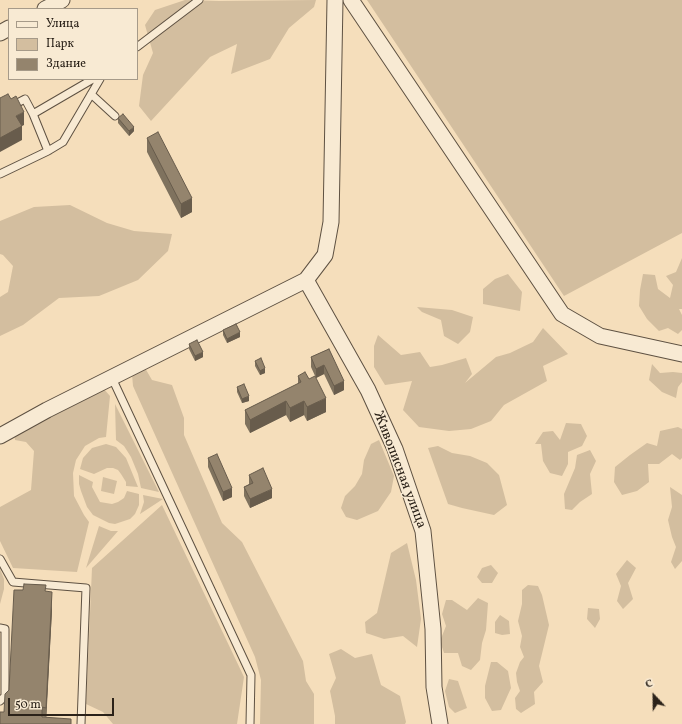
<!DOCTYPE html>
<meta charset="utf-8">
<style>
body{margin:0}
#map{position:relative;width:682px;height:724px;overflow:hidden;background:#f5debb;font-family:Vollkorn,serif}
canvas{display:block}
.legend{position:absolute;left:8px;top:8px;width:130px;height:72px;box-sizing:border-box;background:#f8ead3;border:1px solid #a69a89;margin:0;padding:5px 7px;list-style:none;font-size:12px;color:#2b2219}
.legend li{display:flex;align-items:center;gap:8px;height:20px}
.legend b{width:20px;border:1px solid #a69a89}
.north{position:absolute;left:634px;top:676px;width:40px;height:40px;-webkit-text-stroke:3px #f8ead3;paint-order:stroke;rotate:338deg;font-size:11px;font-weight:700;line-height:16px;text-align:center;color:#2b2219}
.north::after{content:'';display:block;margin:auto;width:14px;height:18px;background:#2b2219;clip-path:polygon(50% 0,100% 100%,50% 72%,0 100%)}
.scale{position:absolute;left:8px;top:698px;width:106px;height:18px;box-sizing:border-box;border:2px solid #2b2219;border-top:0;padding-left:5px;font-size:12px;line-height:14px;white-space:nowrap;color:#2b2219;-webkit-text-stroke:3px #f8ead3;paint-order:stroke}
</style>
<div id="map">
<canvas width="682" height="724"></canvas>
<ul class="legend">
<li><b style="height:5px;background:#f8ead3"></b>Улица</li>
<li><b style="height:11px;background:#d3be9f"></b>Парк</li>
<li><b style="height:11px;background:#94846d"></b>Здание</li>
</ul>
<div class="north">С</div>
<div class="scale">50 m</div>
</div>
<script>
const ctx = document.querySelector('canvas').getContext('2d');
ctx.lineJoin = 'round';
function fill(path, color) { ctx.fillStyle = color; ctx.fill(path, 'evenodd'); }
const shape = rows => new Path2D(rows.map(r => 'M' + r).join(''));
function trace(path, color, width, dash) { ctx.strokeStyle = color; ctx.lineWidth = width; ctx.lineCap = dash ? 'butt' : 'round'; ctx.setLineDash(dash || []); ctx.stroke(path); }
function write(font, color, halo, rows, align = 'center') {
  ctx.font = font + ' Vollkorn,serif'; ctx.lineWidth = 3; ctx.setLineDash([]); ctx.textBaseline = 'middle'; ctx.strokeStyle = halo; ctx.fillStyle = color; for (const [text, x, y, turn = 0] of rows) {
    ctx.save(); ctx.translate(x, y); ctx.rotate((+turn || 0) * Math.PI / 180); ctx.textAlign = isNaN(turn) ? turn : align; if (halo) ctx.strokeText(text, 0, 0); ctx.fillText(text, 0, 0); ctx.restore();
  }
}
fill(shape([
 [185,0,219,1,316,0,314,7,289,28,270,59,231,74,237,44,210,57,151,121,139,106,143,75,153,53,145,25,155,10],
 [367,0,682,0,682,233,564,296],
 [70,205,107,223,134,231,172,234,168,251,138,280,99,296,59,298,23,325,0,336,0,297,8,292,13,266,3,255,0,254,0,221,34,207],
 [682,258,682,309,679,309,682,315,682,330,678,334,668,328,659,331,647,319,639,306,640,290,643,274,655,275,658,289,670,298,673,285,666,276,676,272],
 [508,274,522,292,520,311,483,304,483,289,495,279],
 [417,307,452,310,473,317,470,332,458,344,444,336,441,320,422,312],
 [543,328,568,354,543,366,547,381,504,405,491,421,471,429,449,431,419,427,403,410,412,381,385,385,374,367,374,346,378,335,401,355,420,352,430,367,442,365,466,358,472,374,465,383,496,357,510,353,533,342],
 [652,364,660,373,673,372,682,373,682,382,678,387,676,398,662,392,649,380],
 [145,368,152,380,172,385,184,418,184,435,222,523,242,542,303,661,306,681,314,694,314,724,260,724,261,680,255,657,133,386,132,374],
 [103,388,110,396,106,437,99,438,85,446,76,460,73,473,74,496,84,515,89,522,77,572,13,568,0,541,0,507,31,490,34,451,26,442,15,440,14,432],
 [115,404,159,492,141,488,138,474,131,457,124,446,116,440],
 [566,423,581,424,587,436,582,446,568,452,568,464,562,476,550,473,543,461,541,444,535,444,543,432,553,431,560,440],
 [678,427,682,429,682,458,680,460,672,454,659,464,648,464,649,482,637,491,622,495,614,482,615,467,630,455,647,443,657,446,660,431],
 [379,440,394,476,391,492,378,511,357,520,346,517,341,508,345,496,355,486,362,474,364,460,371,444],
 [106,444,116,447,126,458,138,487,126,486,126,482,121,474,118,470,113,468,107,468,94,474,80,469,83,458,92,448],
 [438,446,452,453,470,456,487,463,499,475,507,505,494,515,462,508,448,504,428,448],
 [590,450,596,461,590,474,592,494,580,502,572,510,565,509,564,494,575,468,577,455],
 [79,475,93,482,92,487,100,502,112,504,118,502,124,498,127,491,139,494,139,505,135,514,130,519,115,524,109,523,93,515,87,507,81,491,79,484],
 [103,477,117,481,114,494,101,491],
 [670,487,682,495,682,561,675,569,671,562,676,547,672,537,668,520,672,507],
 [143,495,163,499,140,514,144,502],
 [162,505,244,677,237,724,113,724,103,712,86,704,92,568],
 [99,526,111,531,118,531,86,568],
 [407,543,416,580,421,619,417,647,403,636,384,639,366,633,365,622,377,613,391,553],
 [627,560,636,568,628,583,633,599,623,609,617,601,621,586,616,574],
 [491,565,498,573,492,583,482,583,477,577,482,568],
 [0,569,4,579,4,589,0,604],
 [528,585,538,586,542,595,549,625,539,666,543,682,534,692,535,704,521,713,516,709,515,698,520,691,517,682,516,673,520,662,524,657,520,647,522,636,518,621,522,604,522,590],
 [478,598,488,603,486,630,482,643,480,660,471,670,462,666,458,653,444,653,440,641,446,626,442,614,446,600,452,600,467,610],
 [588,608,599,609,600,619,595,628,587,619],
 [500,615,509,621,510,634,502,635,495,633,495,622],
 [341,649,355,658,372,654,381,685,400,696,406,722,405,724,335,724,335,716,330,691,336,678,329,654],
 [491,662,497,662,508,671,511,688,501,710,492,711,485,698,485,686],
 [449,679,458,681,467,708,455,713,449,707,445,691]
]), '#d3be9f');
const service = shape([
 [137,47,199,0],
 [91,94,115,116],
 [0,112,25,99,33,114,48,151,0,174],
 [33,114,93,79],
 [48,151,63,142,100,79],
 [112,378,251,675,250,724],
 [0,559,13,582,86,588,81,724],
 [0,628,5,629,5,696,0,701]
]);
const minor = shape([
 [351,0,562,314,600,336,682,354],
 [45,9,62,0],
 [0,33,9,28],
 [306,280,368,390,395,449,423,531,433,629,434,687,440,724],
 [0,436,47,410,306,280,325,255,331,222,335,0]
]);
trace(service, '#5e5142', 9);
trace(minor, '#5e5142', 17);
trace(service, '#f8ead3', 7);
trace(minor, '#f8ead3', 15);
fill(shape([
 [118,118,134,131,129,136,118,123],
 [147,138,192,212,181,218,147,152],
 [223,330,240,337,227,343,223,335],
 [189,344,203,357,195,361,189,349],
 [329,349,344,390,334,395,324,374,316,378,311,367,311,357],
 [255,361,265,373,260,375,255,366],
 [298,376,326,412,307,421,304,415,290,422,286,415,250,433,245,424,245,410,298,384],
 [237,387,249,401,242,403,237,392],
 [208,458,232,497,223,501,208,467],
 [249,475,272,498,250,508,244,496,244,487,249,484],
 [46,591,52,610,46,717,4,712,9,690]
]), '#7f725e');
fill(shape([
 [24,112,24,125,22,126,22,140,0,152,0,138,16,116],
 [134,127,134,131,129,136,129,131],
 [192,198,192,212,181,218,181,204],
 [240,332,240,337,227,343,227,339],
 [203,352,203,357,195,361,195,356],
 [324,365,324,374,316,378,316,369],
 [265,368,265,373,260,375,260,371],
 [344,381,344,390,334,395,334,386],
 [249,396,249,401,242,403,242,399],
 [326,398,326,412,307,421,307,407],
 [286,401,286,415,250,433,250,420],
 [304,401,304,415,290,422,290,408],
 [232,488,232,497,223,501,223,492],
 [272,489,272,498,250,508,250,499],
 [52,592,52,610,46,724,46,708]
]), '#685c4c');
const building = shape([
 [8,94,11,99,16,96,24,112,16,116,22,126,0,138,0,98,8,94],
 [123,114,134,127,129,131,118,118,123,114],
 [158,132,192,198,181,204,147,138,158,132],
 [236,324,240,332,227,339,223,330,236,324],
 [197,340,203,352,195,356,189,344,197,340],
 [329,349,344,381,334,386,324,365,316,369,311,357,329,349],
 [261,358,265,368,260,371,255,361,261,358],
 [305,372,309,379,315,376,326,398,307,407,304,401,290,408,286,401,250,420,245,410,301,382,298,376,305,372],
 [244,384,249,396,242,399,237,387,244,384],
 [217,454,232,488,223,492,208,458,217,454],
 [263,468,272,489,250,499,244,487,253,483,249,475,263,468],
 [24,584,46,585,45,591,52,592,46,708,42,707,42,717,71,719,71,724,0,724,0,712,4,712,5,694,9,690,14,590,23,590,24,584]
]);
fill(building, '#94846d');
trace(building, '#685c4c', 1);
write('14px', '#2b2219', '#f8ead3', [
 ["Живописная улица",399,470,69]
]);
</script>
